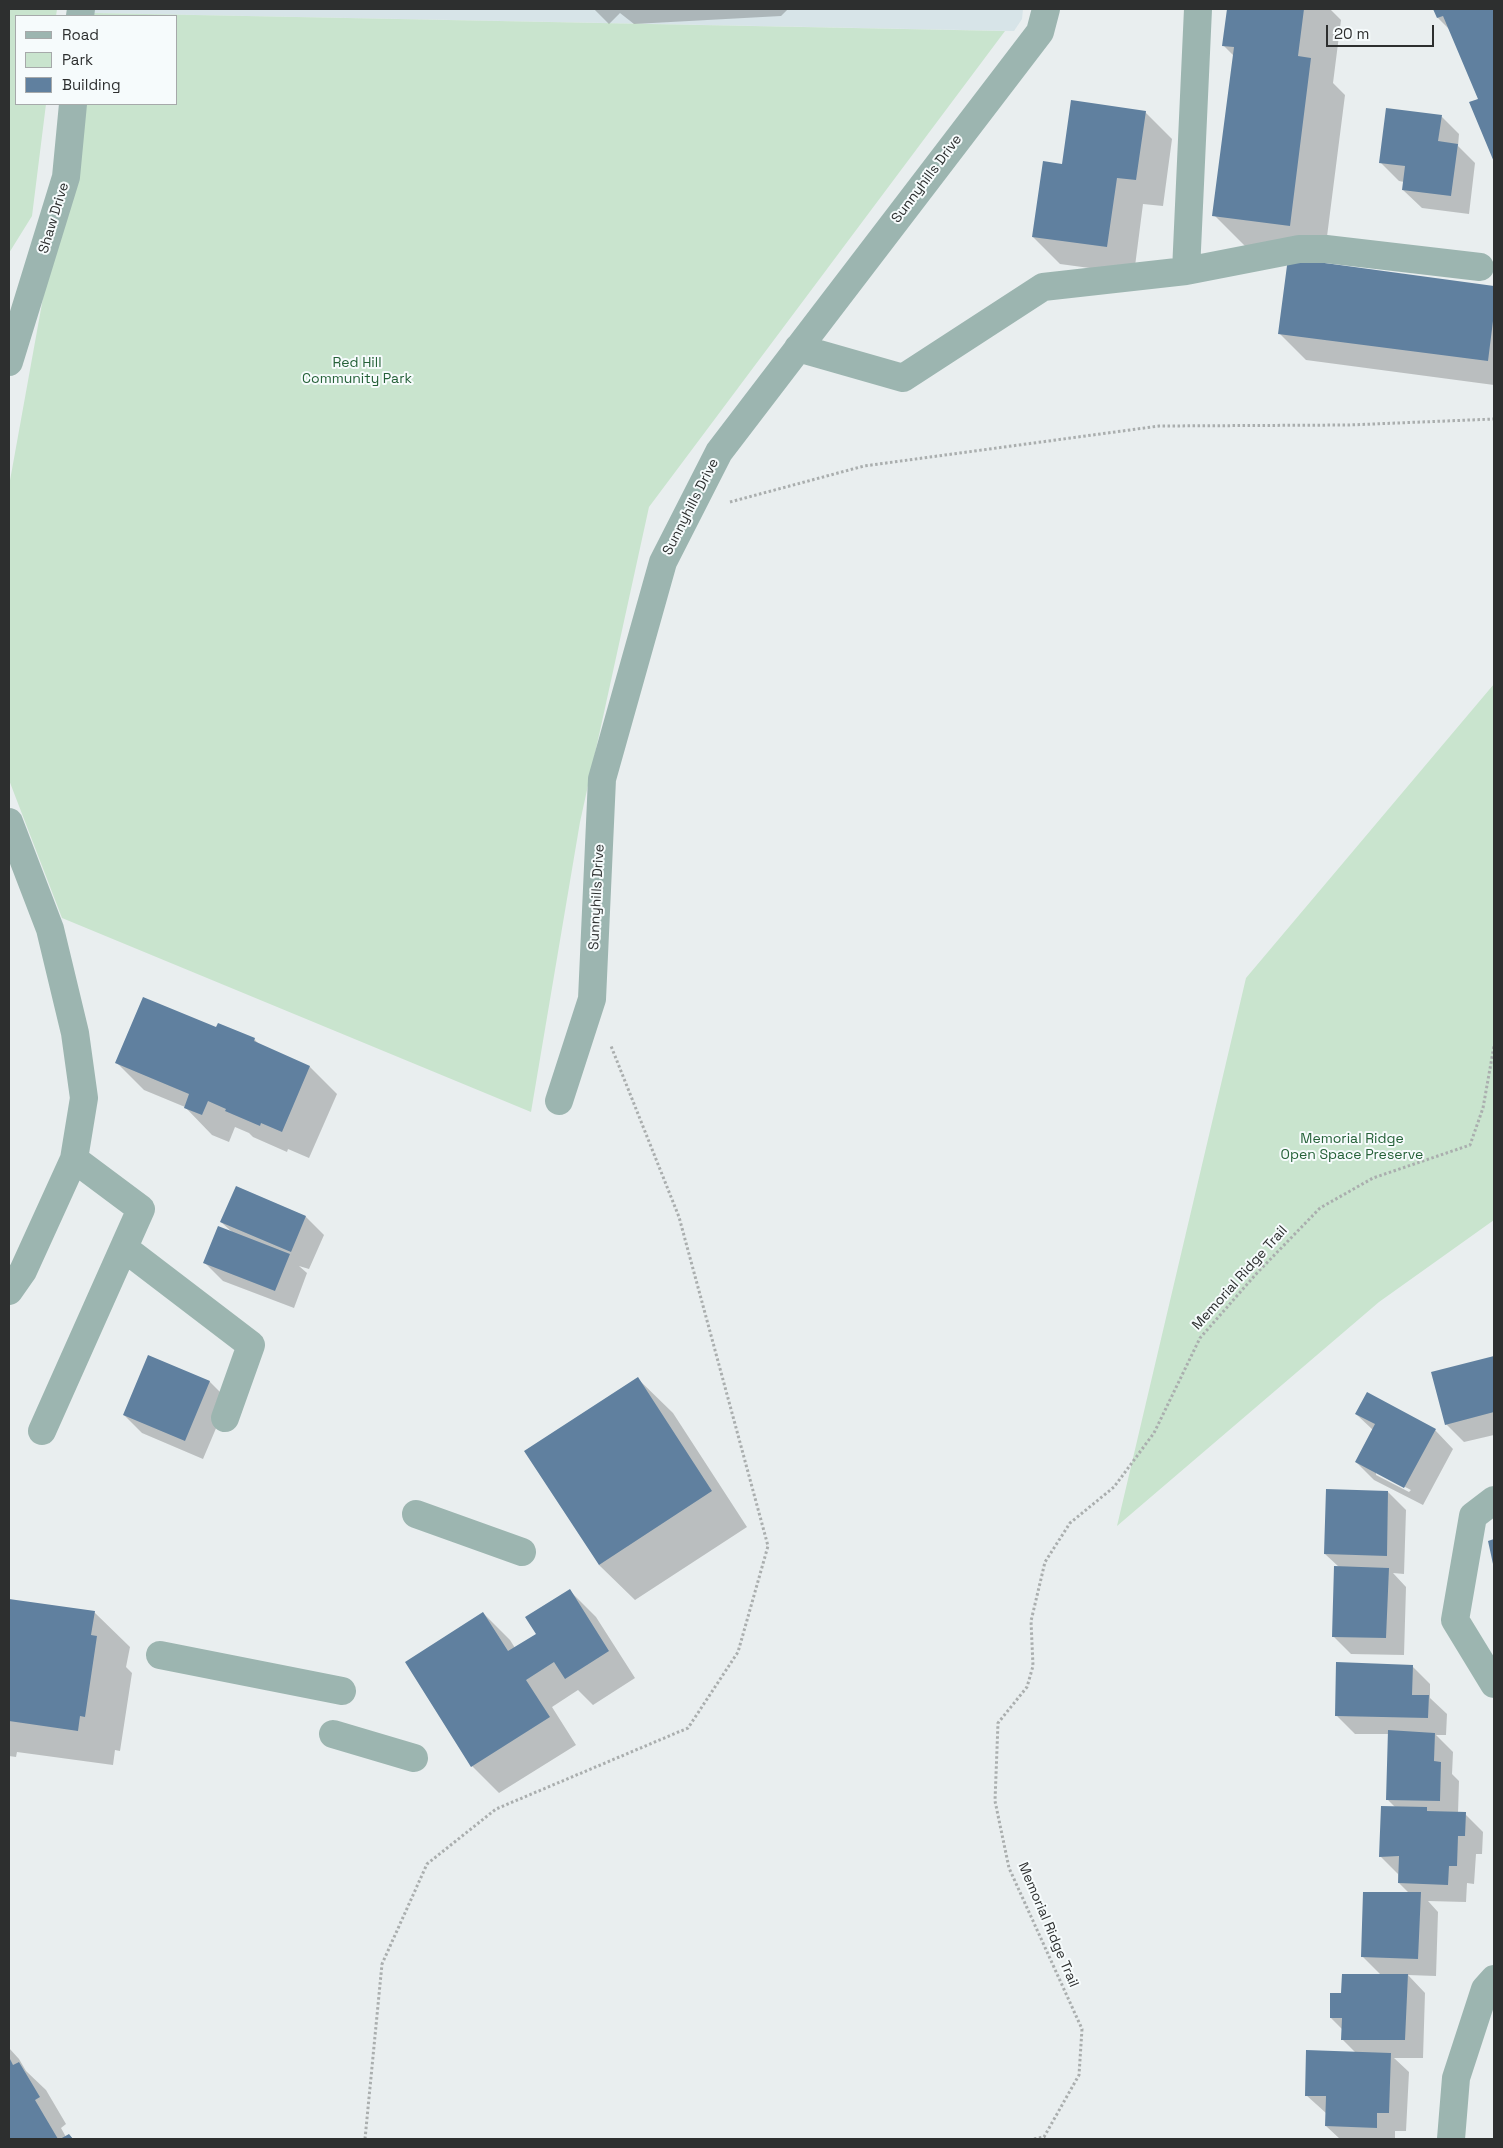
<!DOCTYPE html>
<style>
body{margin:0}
#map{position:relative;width:1503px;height:2148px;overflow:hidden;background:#e9eeef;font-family:"Space Grotesk",sans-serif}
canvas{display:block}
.frame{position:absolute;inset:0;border:10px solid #2d2f2f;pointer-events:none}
.legend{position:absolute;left:15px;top:15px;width:162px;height:90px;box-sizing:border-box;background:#f6fbfc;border:1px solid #a6a9aa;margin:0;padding:6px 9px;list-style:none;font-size:15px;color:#2d2f2f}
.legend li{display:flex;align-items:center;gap:10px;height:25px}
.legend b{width:25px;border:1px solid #a6a9aa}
.scale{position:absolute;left:1326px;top:25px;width:108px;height:22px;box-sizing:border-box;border:2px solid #2d2f2f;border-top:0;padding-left:6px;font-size:15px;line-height:18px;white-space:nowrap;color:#2d2f2f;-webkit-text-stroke:4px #f6fbfc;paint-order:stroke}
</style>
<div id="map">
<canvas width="1503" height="2148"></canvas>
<div class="frame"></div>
<ul class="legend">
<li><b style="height:6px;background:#9cb5b0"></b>Road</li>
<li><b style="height:14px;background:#c9e4ce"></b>Park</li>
<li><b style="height:14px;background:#60809f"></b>Building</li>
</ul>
<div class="scale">20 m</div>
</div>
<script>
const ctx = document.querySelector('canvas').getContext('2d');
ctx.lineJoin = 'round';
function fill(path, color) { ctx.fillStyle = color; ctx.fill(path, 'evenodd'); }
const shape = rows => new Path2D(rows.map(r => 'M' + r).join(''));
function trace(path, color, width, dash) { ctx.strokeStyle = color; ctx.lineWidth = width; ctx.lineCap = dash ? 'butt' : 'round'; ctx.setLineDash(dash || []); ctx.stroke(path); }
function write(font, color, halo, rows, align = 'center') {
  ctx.font = font + ' "Space Grotesk",sans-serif'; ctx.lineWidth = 4; ctx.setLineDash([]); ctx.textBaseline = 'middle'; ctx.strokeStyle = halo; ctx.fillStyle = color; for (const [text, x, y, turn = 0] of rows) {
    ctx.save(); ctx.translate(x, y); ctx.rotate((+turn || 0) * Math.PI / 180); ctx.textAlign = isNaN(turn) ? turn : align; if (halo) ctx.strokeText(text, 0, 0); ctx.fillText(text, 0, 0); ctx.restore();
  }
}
fill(shape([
 [94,9,1023,9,1022,19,1014,31,94,13]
]), '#d7e4e8');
fill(shape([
 [9,9,57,9,56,16,16,16,16,104,46,104,32,216,9,253],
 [94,13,1005,31,649,507,580,822,531,1112,62,918,9,780,9,486,78,104,176,104,176,16,93,16],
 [1494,684,1494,1220,1379,1302,1117,1526,1246,978]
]), '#c9e4ce');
fill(shape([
 [594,9,788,9,781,16,634,24,620,13,609,24],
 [1228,9,1330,9,1341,20,1333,83,1345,95,1324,260,1249,250,1214,215,1234,56,1223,45],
 [1434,9,1494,9,1494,158,1471,103,1480,100,1451,31,1438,18],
 [1145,112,1172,139,1163,206,1143,204,1134,274,1060,264,1033,237,1063,166],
 [1441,116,1459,134,1458,146,1475,163,1469,214,1422,208,1403,190,1404,182,1399,181,1381,163],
 [1289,260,1494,287,1494,385,1306,360,1279,333],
 [217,1029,254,1039,261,1046,310,1067,337,1094,309,1158,288,1149,287,1152,253,1137,249,1133,235,1127,229,1142,212,1135,185,1107,144,1090,117,1063],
 [236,1188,306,1217,324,1235,309,1269,299,1266,307,1273,294,1308,223,1281,205,1263,232,1232,221,1222],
 [149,1356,210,1382,228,1400,203,1459,142,1433,124,1415],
 [1494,1357,1494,1435,1464,1442,1446,1424,1433,1373],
 [637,1378,673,1413,747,1527,635,1600,599,1565],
 [1367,1394,1435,1430,1453,1449,1423,1505,1374,1480,1356,1462,1373,1430,1356,1414],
 [1376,1472,1411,1490,1409,1492,1376,1475],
 [1388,1492,1406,1510,1404,1574,1393,1573,1406,1587,1404,1655,1351,1654,1333,1636,1339,1567,1325,1554],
 [569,1590,596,1617,635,1678,593,1705,578,1690,552,1707,576,1745,499,1793,472,1766,483,1613,510,1640,515,1648,537,1634],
 [9,1600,94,1612,130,1647,126,1667,132,1673,120,1751,115,1750,113,1765,17,1752,16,1757,9,1756],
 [1412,1666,1430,1684,1430,1698,1447,1714,1446,1735,1436,1735,1453,1752,1452,1774,1459,1781,1458,1813,1465,1814,1483,1832,1482,1854,1476,1854,1474,1884,1467,1883,1466,1902,1428,1901,1438,1912,1436,1976,1408,1975,1425,1993,1423,2058,1394,2058,1409,2072,1406,2131,1395,2131,1395,2139,1340,2139,1326,2126,1326,2113,1306,2095,1356,2053,1342,2039,1342,2029,1331,2018,1342,1994,1381,1975,1362,1956,1410,1894,1399,1883,1398,1874,1380,1856,1395,1807,1387,1799,1389,1734,1355,1734,1336,1715],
 [9,2048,19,2059,26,2071,46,2090,66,2124,61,2128,66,2137,69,2135,73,2139,9,2139]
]), '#0003');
fill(shape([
 [1227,9,1304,9,1298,56,1311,58,1290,226,1212,216,1234,47,1222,46],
 [1433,9,1494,9,1494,162,1469,102,1478,99,1443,16,1437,18],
 [1071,100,1146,111,1136,180,1117,178,1107,247,1032,237,1043,161,1062,164],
 [1386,108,1442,115,1438,141,1458,144,1451,196,1402,190,1405,166,1379,163],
 [1288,258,1494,286,1494,313,1488,361,1278,334],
 [143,997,216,1027,218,1023,255,1038,254,1041,310,1066,282,1132,261,1123,260,1126,225,1111,226,1109,208,1101,202,1115,184,1108,189,1094,115,1063],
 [236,1186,306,1216,291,1252,220,1222],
 [218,1226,290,1254,275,1291,203,1263],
 [148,1355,210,1381,185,1441,123,1415],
 [1494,1356,1494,1406,1493,1406,1494,1412,1445,1425,1431,1372],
 [638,1377,712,1491,599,1565,524,1451],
 [1367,1392,1436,1429,1404,1488,1355,1462,1375,1424,1355,1414],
 [1326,1489,1388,1491,1387,1556,1324,1554],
 [1494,1539,1494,1564,1493,1564,1488,1541],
 [1334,1566,1389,1568,1386,1638,1332,1637],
 [570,1589,609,1651,565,1679,554,1662,526,1680,550,1717,471,1767,405,1662,483,1612,508,1651,536,1634,525,1617],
 [9,1599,95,1611,91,1635,97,1636,85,1717,80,1716,78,1731,9,1721],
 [1336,1662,1413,1665,1412,1695,1429,1695,1428,1718,1335,1716],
 [1388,1730,1435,1733,1434,1761,1441,1762,1440,1801,1386,1800],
 [1381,1806,1427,1807,1427,1811,1466,1812,1465,1836,1458,1836,1457,1866,1449,1866,1448,1885,1398,1883,1399,1856,1379,1857],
 [1363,1892,1421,1892,1418,1959,1361,1957],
 [1342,1974,1408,1974,1405,2040,1341,2040,1342,2018,1330,2018,1330,1993,1341,1993],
 [1306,2050,1391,2053,1389,2113,1377,2113,1377,2128,1325,2126,1326,2096,1305,2096],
 [9,2057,13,2065,19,2062,40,2097,35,2100,58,2139,9,2139],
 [69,2134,73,2139,60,2139]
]), '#60809f');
trace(shape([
 [730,502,864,466,1159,426,1349,425,1494,419],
 [365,2139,382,1964,427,1864,496,1809,688,1728,738,1652,768,1546,679,1217,611,1046],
 [1034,2139,1044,2137,1079,2075,1082,2029,1009,1868,995,1801,998,1723,1027,1687,1033,1666,1031,1621,1045,1562,1070,1523,1114,1487,1154,1433,1200,1338,1257,1273,1320,1208,1373,1178,1470,1145,1483,1108,1494,1046]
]), '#aaaeae', 3, [2.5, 2.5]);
trace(shape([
 [80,16,81,9],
 [1186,271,1299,249,1326,249,1480,267],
 [798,348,903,378,1043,287,1186,271,1198,9],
 [9,362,66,177,73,104],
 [9,822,50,929,75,1033,84,1098,74,1159,23,1271,9,1291],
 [559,1101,592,999,602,779,663,562,719,452,1040,32,1046,9],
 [124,1248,251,1345,225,1418],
 [42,1431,141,1209,74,1159],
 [1494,1500,1473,1516,1455,1620,1494,1684],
 [416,1514,522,1552],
 [160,1655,342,1691],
 [333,1734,414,1758],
 [1451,2139,1456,2078,1485,1989,1494,1979]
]), '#9cb5b0', 28);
write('14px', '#2d2f2f', '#f6fbfc', [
 ["Sunnyhills Drive",927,179,-53],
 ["Shaw Drive",54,218,-73],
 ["Sunnyhills Drive",691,507,-63],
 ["Sunnyhills Drive",597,897,-87],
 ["Memorial Ridge Trail",1240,1278,-48],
 ["Memorial Ridge Trail",1048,1925,67]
]);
write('14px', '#256138', '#f6fbfc', [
 ["Red Hill",357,363],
 ["Community Park",357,379],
 ["Memorial Ridge",1352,1139],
 ["Open Space Preserve",1352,1155]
]);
</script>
